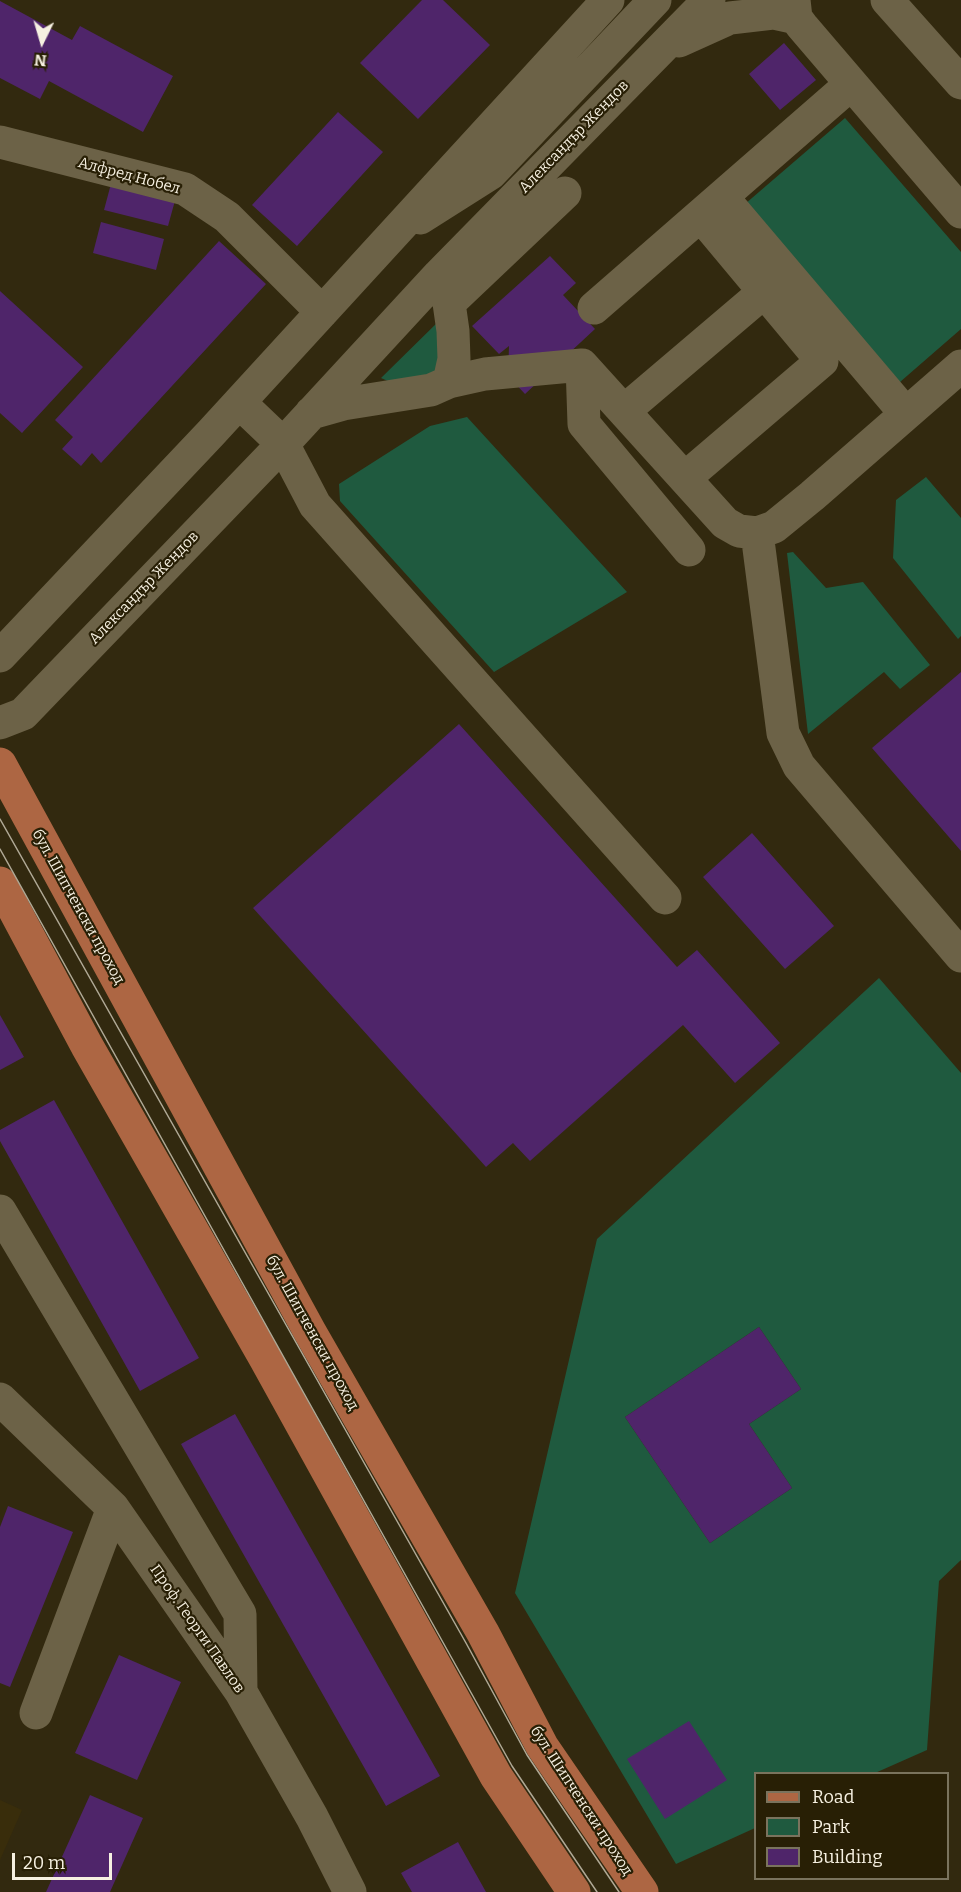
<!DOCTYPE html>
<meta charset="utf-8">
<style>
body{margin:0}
#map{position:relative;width:961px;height:1892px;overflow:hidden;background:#32290f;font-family:Bitter,serif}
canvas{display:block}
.legend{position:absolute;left:754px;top:1772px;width:195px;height:108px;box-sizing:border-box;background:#281f05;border:2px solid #7a735d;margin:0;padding:8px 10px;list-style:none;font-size:18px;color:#f6f0e1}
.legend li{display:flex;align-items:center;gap:12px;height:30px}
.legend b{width:30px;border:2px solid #7a735d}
.north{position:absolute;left:12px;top:12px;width:60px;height:60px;-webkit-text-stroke:4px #281f05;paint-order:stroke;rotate:185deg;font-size:16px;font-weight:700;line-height:24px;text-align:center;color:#f6f0e1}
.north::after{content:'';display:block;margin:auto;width:21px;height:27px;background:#f6f0e1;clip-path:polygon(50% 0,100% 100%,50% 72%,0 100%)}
.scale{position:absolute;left:12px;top:1853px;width:100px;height:27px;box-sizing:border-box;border:3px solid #f6f0e1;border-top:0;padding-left:8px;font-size:18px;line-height:21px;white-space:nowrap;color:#f6f0e1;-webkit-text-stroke:4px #281f05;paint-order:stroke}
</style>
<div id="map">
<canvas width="961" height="1892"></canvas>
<ul class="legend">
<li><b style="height:8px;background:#ad6643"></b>Road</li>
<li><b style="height:16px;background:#1f5a3f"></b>Park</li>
<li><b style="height:16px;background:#4f256a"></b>Building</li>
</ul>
<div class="north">N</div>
<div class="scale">20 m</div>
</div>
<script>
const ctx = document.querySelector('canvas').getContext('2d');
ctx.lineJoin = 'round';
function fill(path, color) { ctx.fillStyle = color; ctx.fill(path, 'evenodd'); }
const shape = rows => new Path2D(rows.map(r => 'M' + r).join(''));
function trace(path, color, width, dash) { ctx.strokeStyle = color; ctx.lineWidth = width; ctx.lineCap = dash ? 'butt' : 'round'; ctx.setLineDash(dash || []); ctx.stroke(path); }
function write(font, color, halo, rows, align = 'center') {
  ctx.font = font + ' Bitter,serif'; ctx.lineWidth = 4.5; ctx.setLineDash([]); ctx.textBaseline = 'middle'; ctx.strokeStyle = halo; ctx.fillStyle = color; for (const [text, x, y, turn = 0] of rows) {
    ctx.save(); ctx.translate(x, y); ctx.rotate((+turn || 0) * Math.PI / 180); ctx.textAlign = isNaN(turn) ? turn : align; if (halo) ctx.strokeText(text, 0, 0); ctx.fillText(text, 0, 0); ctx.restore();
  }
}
fill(shape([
 [0,1800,22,1810,0,1860]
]), '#392d0b');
fill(shape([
 [845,118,961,252,961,329,900,382,745,204],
 [442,318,448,334,435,372,397,385,381,378],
 [467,417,627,592,494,672,340,501,339,484,430,426],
 [926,477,961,518,961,636,958,639,893,558,896,500],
 [793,552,826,588,863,582,930,665,900,689,884,672,808,734,787,553],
 [879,978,961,1073,961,1560,939,1581,927,1750,875,1773,756,1774,755,1828,676,1864,515,1593,597,1239],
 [759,1327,801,1389,749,1424,792,1488,710,1543,625,1417]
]), '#1f5a3f');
fill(shape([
 [422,0,443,0,490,45,418,119,360,63],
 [0,1,72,40,80,26,173,76,143,132,49,81,40,99,0,78],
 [784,43,816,80,780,110,749,74],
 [338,112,383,152,297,246,252,205],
 [112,180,176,197,168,226,104,210],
 [101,222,164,239,156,270,93,253],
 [219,241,266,284,101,463,92,453,81,466,62,449,73,437,55,420],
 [550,256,576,283,563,295,595,329,525,394,508,376,509,346,499,354,472,326],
 [0,291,83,367,22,433,0,413],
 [961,672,961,851,872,748],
 [459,724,677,967,697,950,780,1043,735,1083,683,1025,530,1161,513,1143,486,1167,253,908],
 [752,833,834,926,785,969,703,877],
 [0,1015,24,1057,0,1070],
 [54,1100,199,1358,140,1391,0,1141,0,1130],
 [759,1327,801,1389,749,1424,792,1488,710,1543,625,1417],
 [235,1414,440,1776,386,1806,181,1444],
 [8,1506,73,1532,10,1687,0,1683,0,1527],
 [119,1655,181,1682,137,1780,75,1753],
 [689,1721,727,1780,665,1819,627,1759],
 [90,1795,143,1818,110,1892,46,1892],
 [458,1842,486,1892,412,1892,401,1873]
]), '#4f256a');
trace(shape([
 [794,0,796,18,802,26,961,212],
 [887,0,961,83],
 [679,41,730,18,773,13,796,18],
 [0,142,185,189,227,217,322,312],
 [722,197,906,414],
 [420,218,491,173,655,0],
 [441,282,449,303,453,331,454,359,449,382],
 [449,303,565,193],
 [594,308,851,84],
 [582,365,584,424,689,550],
 [240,403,283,444,315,505,665,898],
 [624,411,764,292],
 [311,413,343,404,431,390,449,382,485,374,582,365,725,523,739,531,757,533,783,733,799,766,961,956],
 [685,478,822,361,701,216],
 [757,533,774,527,812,496,961,366],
 [0,656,211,433,608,0],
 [0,723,23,714,283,444,439,275,709,0],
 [0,1211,240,1614,241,1692],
 [0,1399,113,1508,241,1692,312,1817,350,1892],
 [36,1713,113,1508]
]), '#6c6247', 33);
trace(shape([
 [0,764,310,1332,483,1633,542,1746,642,1892],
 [0,883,87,1046,265,1358,496,1776,574,1892]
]), '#ad6643', 33);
trace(shape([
 [0,819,466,1643,527,1755,619,1892],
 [0,849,512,1766,597,1892]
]), '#b0a996', 1.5);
write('15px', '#f6f0e1', '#281f05', [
 ["Александър Жендов",574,137,-46],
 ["Алфред Нобел",129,176,15],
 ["Александър Жендов",144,588,-46],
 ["бул. Шипченски проход",78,907,61],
 ["бул. Шипченски проход",312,1333,61],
 ["Проф. Георги Павлов",197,1629,55],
 ["бул. Шипченски проход",581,1801,57]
]);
</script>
